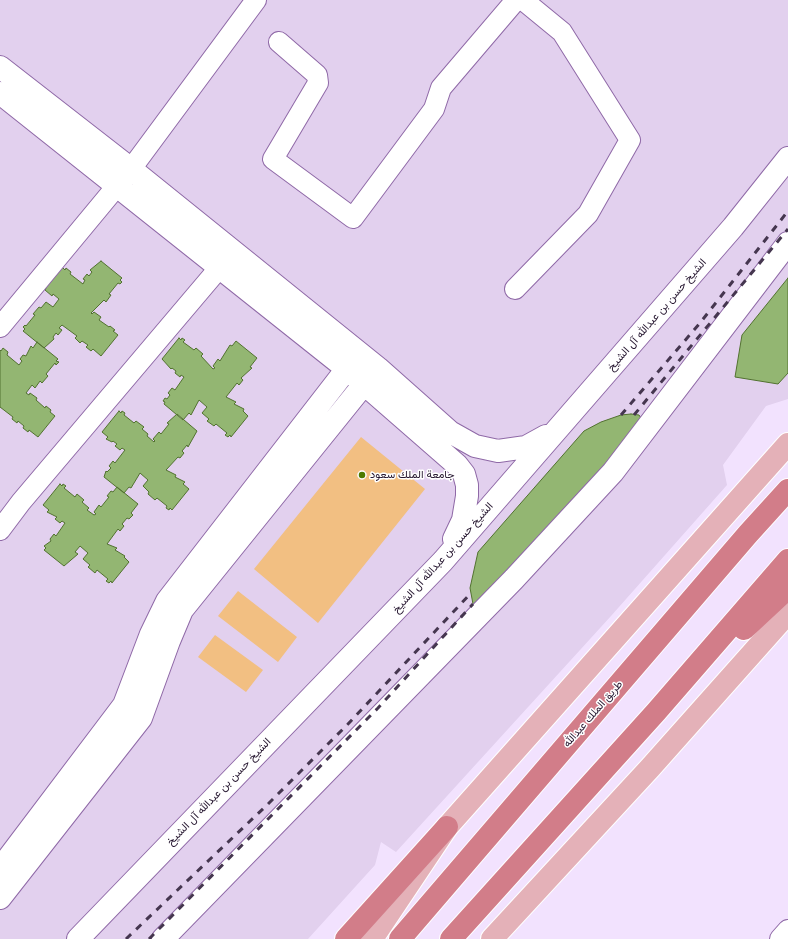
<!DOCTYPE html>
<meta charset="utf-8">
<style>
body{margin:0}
canvas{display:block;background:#f2e2fe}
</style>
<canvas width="788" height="939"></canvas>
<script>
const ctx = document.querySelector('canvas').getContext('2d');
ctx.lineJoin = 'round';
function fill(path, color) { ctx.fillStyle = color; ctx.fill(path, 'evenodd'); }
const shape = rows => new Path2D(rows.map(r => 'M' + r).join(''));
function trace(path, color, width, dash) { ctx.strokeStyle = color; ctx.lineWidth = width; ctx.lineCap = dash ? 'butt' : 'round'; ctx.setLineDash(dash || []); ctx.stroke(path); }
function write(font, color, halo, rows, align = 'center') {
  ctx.font = font + ' "Fira Sans",Vazirmatn,sans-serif'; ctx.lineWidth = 3; ctx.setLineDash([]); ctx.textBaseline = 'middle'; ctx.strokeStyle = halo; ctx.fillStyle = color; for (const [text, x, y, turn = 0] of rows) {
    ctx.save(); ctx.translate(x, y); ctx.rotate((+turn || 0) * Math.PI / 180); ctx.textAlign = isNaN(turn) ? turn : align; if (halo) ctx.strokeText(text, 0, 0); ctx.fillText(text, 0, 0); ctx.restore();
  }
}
fill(shape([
 [0,0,788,0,788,399,766,406,723,465,727,485,611,616,396,852,381,842,375,865,308,939,0,939]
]), '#e2d0ee');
fill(shape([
 [361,437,425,489,318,623,254,569],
 [238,591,297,637,278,662,218,616],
 [215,635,263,670,246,692,198,657]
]), '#f2bf82');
const building = shape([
 [101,261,122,278,120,280,122,282,120,284,118,283,109,294,111,295,106,302,104,300,91,313,92,314,94,312,101,317,99,320,109,327,110,326,115,330,113,331,118,335,101,356,93,349,91,351,86,347,88,345,82,341,80,343,75,338,77,336,62,325,59,328,62,330,58,335,56,333,53,337,54,339,44,348,23,331,25,329,23,327,25,325,26,326,35,315,33,314,39,307,41,308,46,302,53,307,59,299,53,294,52,296,45,290,46,288,40,283,61,266,65,270,66,268,71,272,70,274,83,284,85,280,83,279,87,274,89,276,92,272,90,270,101,261],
 [788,278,788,373,778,384,735,377,742,335,788,278],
 [179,338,181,340,182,338,185,340,183,342,194,350,196,348,203,354,201,356,213,369,215,368,213,366,218,359,220,361,230,345,232,346,236,341,257,358,250,367,252,368,241,378,243,380,239,385,237,383,226,397,236,402,234,404,244,409,243,411,248,416,231,437,230,435,228,437,225,435,227,433,216,424,214,426,207,421,209,419,202,413,207,407,199,400,191,415,189,413,183,420,164,404,165,402,163,401,165,398,167,399,170,395,168,393,172,388,175,390,184,377,181,375,180,377,175,373,176,371,172,368,171,369,162,359,179,338],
 [37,342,58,359,56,361,59,362,56,365,55,363,46,374,48,376,42,383,40,381,35,388,32,385,26,393,29,395,30,393,37,398,36,400,45,408,46,406,51,410,50,412,55,416,38,437,29,430,28,432,23,428,24,426,18,421,17,423,12,419,13,417,0,407,0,350,1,351,3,348,8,352,7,355,19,365,22,361,20,359,23,355,26,356,31,346,33,348,37,342],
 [119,411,121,413,122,411,125,413,124,415,134,423,136,421,144,427,142,429,148,434,147,436,154,442,155,441,153,439,159,432,161,434,169,424,167,423,177,414,197,431,188,447,187,445,182,451,184,453,180,458,178,457,166,470,176,475,175,477,185,482,183,484,189,489,172,510,170,508,169,510,166,508,167,506,157,498,155,500,148,494,149,492,143,486,148,480,140,473,131,488,129,487,124,493,104,477,106,471,107,472,111,468,109,466,113,461,115,463,125,450,122,448,120,450,115,446,117,444,113,441,112,442,106,439,108,437,102,432,119,411],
 [631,414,639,415,641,418,503,600,475,607,473,604,470,588,478,552,584,431,601,422,621,415,631,414],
 [60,484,62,486,63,484,66,486,64,488,75,497,77,494,84,500,82,502,89,508,87,510,94,515,96,514,94,512,99,505,101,507,109,497,107,496,111,491,113,492,117,487,138,504,131,513,133,515,129,519,127,518,122,524,124,526,120,531,118,529,107,544,117,548,115,550,125,556,124,557,129,562,112,583,111,581,109,583,106,581,108,579,97,570,95,573,88,567,90,565,83,559,88,553,80,546,75,552,78,554,64,566,44,550,46,548,44,546,51,541,50,539,54,534,56,536,65,523,62,521,60,523,55,519,57,517,47,512,49,510,43,505,60,484]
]);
fill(building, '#93b672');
trace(building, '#527230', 1);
const street = shape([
 [279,42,317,75,318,83,273,159,353,218,434,109,441,88,516,0],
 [515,289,588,214,630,140,562,32,523,0],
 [0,327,131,169,256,0],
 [0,530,21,502,220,267],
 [780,939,788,930]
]);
const secondary = shape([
 [0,67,131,169,378,368,450,432,475,446,498,451,526,447,546,436],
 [0,93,347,369,457,465,464,474,467,485,467,496,463,520,454,539],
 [0,869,124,705,151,634,167,601,356,357],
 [0,898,141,718,169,641,182,610,373,373],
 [78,939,443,561,733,227,788,158],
 [163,939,514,579,613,472,788,243]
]);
const primary = shape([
 [372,939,447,827,788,444],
 [492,939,650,768,788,613]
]);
const highway = shape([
 [744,629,788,588],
 [346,939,447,827],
 [400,939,748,534,788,490],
 [451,939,656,712,788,560]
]);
trace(street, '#8f69a7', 22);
trace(secondary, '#8f69a7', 24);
trace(primary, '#fff', 24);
trace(highway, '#fff', 24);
trace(street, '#fff', 20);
trace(secondary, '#fff', 22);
trace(primary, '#e4b1b8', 22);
trace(highway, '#d27d89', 22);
trace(shape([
 [621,415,700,323,788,211],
 [634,415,788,229],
 [126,939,267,805,348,724,471,593],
 [149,939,378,708,473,604]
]), '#45364f', 3, [7, 7]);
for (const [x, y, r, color] of [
 [362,475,4,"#4c7a00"]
]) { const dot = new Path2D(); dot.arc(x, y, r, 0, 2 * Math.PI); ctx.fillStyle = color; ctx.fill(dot); trace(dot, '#fff', 1.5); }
write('11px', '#261730', '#fff', [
 ["الشيخ حسن بن عبدالله آل الشيخ",657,315,-49],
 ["الشيخ حسن بن عبدالله آل الشيخ",443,558,-48],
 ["طريق الملك عبدالله",593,714,-49],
 ["الشيخ حسن بن عبدالله آل الشيخ",219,792,-46]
]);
write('11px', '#261730', '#fff', [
 ["جامعة الملك سعود",370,475]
], 'left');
</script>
